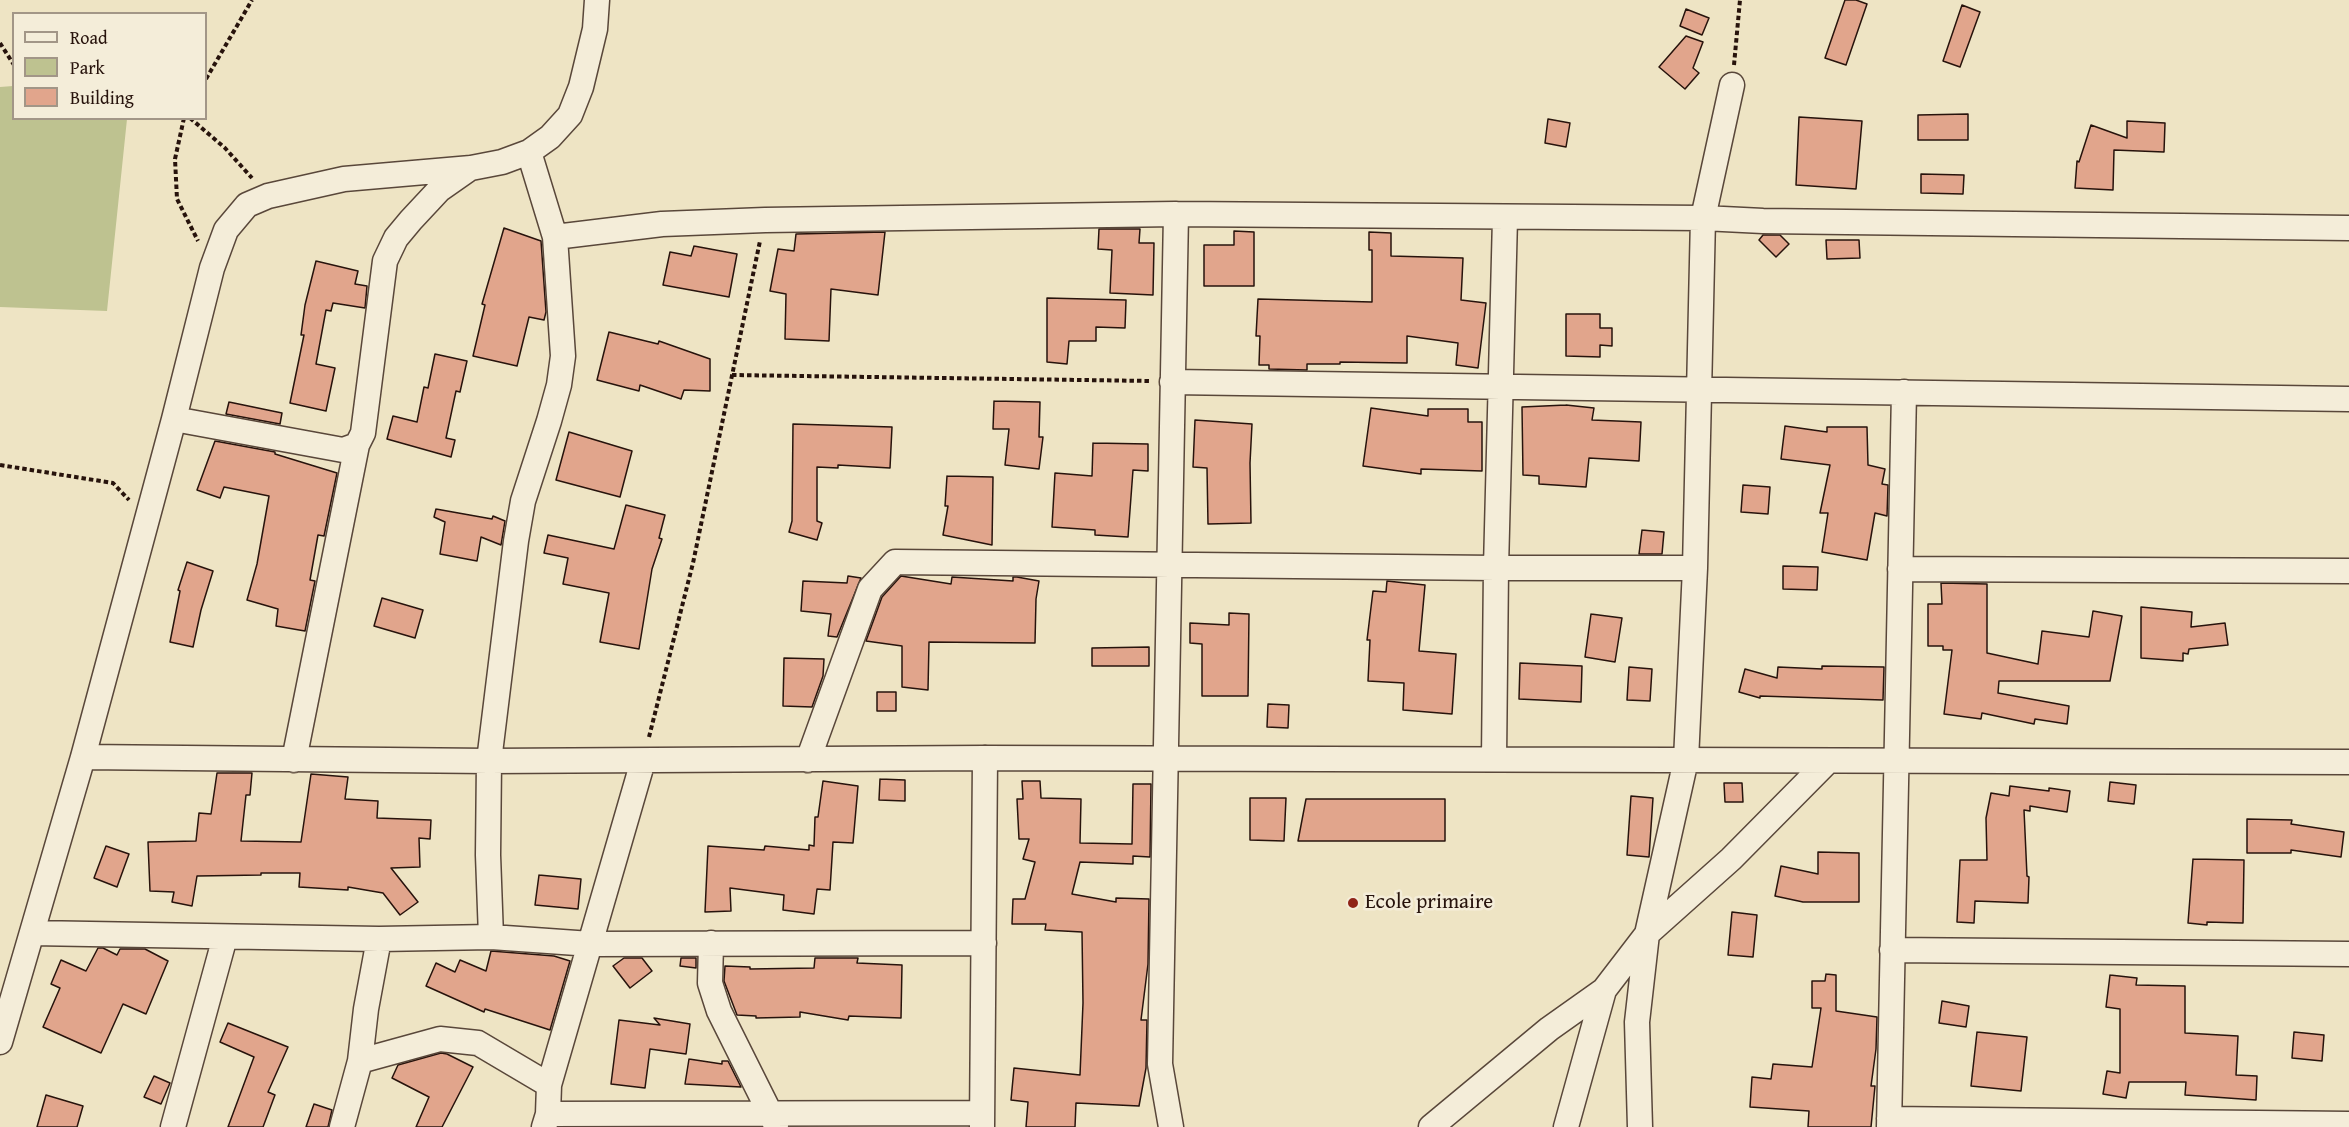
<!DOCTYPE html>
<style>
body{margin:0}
#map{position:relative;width:2349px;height:1127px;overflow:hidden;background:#eee4c4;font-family:"Gentium Book Plus",serif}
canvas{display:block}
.legend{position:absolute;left:12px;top:12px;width:195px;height:108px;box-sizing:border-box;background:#f4edd9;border:2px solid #a29687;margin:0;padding:8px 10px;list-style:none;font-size:18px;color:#27130c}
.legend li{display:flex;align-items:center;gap:12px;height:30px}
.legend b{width:30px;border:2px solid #a29687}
</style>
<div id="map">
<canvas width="2349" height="1127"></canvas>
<ul class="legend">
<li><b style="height:8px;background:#f4edd9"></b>Road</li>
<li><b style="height:16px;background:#bec290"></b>Park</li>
<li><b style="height:16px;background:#e1a58c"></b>Building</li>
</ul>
</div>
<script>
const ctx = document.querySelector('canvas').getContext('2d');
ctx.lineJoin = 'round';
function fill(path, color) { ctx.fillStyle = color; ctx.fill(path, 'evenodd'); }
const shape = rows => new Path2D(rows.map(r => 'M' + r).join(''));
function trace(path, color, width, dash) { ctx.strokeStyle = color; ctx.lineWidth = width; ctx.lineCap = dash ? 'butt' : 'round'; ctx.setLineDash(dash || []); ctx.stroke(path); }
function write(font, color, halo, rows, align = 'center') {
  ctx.font = font + ' "Gentium Book Plus",serif'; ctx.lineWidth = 5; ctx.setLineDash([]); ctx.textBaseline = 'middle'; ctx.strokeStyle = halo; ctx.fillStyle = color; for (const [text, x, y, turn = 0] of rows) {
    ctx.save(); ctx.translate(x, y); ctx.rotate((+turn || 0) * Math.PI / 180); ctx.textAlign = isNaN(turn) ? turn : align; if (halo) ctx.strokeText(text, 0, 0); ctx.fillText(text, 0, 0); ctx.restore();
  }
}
fill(shape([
 [13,86,14,118,127,119,107,311,0,307,0,87]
]), '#bec290');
const building = shape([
 [1845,0,1856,0,1867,4,1846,65,1825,58,1845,0],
 [1962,5,1980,12,1960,67,1943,61,1962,5],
 [1686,9,1709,18,1702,35,1680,26,1686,9],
 [1686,36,1703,42,1693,68,1699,73,1685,89,1659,67,1686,36],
 [1968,114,1968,140,1918,140,1918,115,1968,114],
 [1799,117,1862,121,1856,189,1796,185,1799,117],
 [1548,119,1570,123,1566,147,1545,143,1548,119],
 [2127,121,2165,123,2164,152,2114,150,2113,190,2075,188,2077,161,2079,162,2091,125,2127,138,2127,121],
 [1921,174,1964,175,1963,194,1921,193,1921,174],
 [504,228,541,241,546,312,544,320,529,317,517,366,473,356,485,305,482,304,504,228],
 [1099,229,1140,229,1139,243,1154,243,1153,295,1110,293,1112,250,1098,249,1099,229],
 [1234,231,1254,232,1254,286,1204,286,1204,245,1234,245,1234,231],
 [885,232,878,295,831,289,829,341,785,339,786,294,770,291,778,249,794,251,796,234,885,232],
 [1369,232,1391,233,1391,256,1463,258,1461,300,1486,303,1478,368,1456,365,1458,343,1407,336,1407,363,1340,362,1340,364,1307,364,1307,370,1269,369,1269,365,1259,365,1260,336,1256,336,1258,299,1372,302,1372,250,1369,250,1369,232],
 [1763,235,1780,235,1789,244,1776,257,1759,240,1763,235],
 [1826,240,1859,240,1860,258,1827,259,1826,240],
 [694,246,737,254,729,297,663,285,670,252,691,256,694,246],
 [316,261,358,271,355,284,367,286,365,308,333,303,331,311,326,310,316,364,335,368,326,411,290,403,304,335,301,335,305,305,316,261],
 [1047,298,1126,300,1125,328,1096,327,1096,341,1069,341,1067,364,1047,362,1047,298],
 [1566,314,1600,314,1600,328,1612,328,1612,346,1600,345,1600,357,1566,356,1566,314],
 [609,332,658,344,659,341,710,359,710,391,684,390,681,399,640,385,639,391,597,380,609,332],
 [435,354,467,361,460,392,456,391,446,438,455,440,451,457,387,439,393,416,417,422,424,387,428,388,435,354],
 [994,401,1040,402,1039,437,1043,437,1039,469,1005,465,1009,429,993,429,994,401],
 [229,402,282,413,280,424,226,414,229,402],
 [1566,405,1594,408,1592,420,1641,422,1639,461,1589,458,1586,487,1539,484,1539,476,1523,475,1522,407,1566,405],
 [1371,408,1428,416,1428,409,1468,409,1468,422,1482,422,1482,471,1421,469,1421,474,1363,466,1371,408],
 [1195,420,1252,424,1250,463,1251,523,1208,524,1207,468,1193,467,1195,420],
 [793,424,892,427,890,468,838,465,838,468,817,467,817,521,822,523,817,540,789,532,792,521,793,424],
 [1785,426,1827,432,1827,427,1867,427,1868,465,1885,469,1882,484,1888,485,1887,516,1875,513,1867,560,1822,552,1828,513,1820,513,1830,465,1781,459,1785,426],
 [569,432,632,451,620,497,556,480,569,432],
 [215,441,275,452,275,454,337,473,324,536,318,535,310,580,315,581,305,631,276,626,278,609,247,600,257,564,269,496,224,487,220,498,197,490,215,441],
 [1093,443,1148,444,1148,471,1133,470,1128,537,1095,535,1095,530,1052,527,1055,473,1092,476,1093,443],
 [947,476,993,477,992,545,943,535,948,506,945,506,947,476],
 [1743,485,1770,487,1768,514,1741,512,1743,485],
 [626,505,665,515,659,538,662,539,652,569,639,649,600,642,609,593,563,584,568,558,544,553,548,535,614,549,626,505],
 [436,509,492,519,493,516,505,521,501,545,481,537,477,561,440,554,445,522,434,517,436,509],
 [1642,530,1664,532,1662,554,1639,554,1642,530],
 [187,562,213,571,201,610,193,647,170,642,180,591,178,590,187,562],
 [1783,566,1818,567,1817,590,1783,589,1783,566],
 [848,576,861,578,837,637,828,636,831,614,801,611,803,581,847,583,848,576],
 [901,576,951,584,952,577,1013,581,1013,577,1017,577,1039,581,1036,599,1035,643,929,642,928,690,902,687,902,646,866,641,882,597,901,576],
 [1387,581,1425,585,1419,651,1456,654,1452,714,1403,710,1404,683,1368,681,1370,640,1367,640,1373,591,1386,592,1387,581],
 [1941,583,1987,584,1987,653,2038,664,2042,631,2089,637,2093,611,2122,616,2110,681,1999,681,1998,693,2069,706,2067,724,2035,719,2034,724,1982,713,1981,719,1944,714,1952,650,1943,650,1943,646,1928,646,1928,604,1942,604,1941,583],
 [382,598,423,610,415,638,374,626,382,598],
 [2141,607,2192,612,2191,627,2225,623,2228,645,2189,649,2188,654,2183,653,2183,661,2141,658,2141,607],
 [1229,613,1249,614,1248,696,1202,696,1202,644,1190,643,1190,623,1229,625,1229,613],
 [1591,614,1622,618,1615,662,1585,657,1591,614],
 [1149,647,1149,666,1092,666,1092,648,1149,647],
 [784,658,824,659,823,676,812,707,783,706,784,658],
 [1520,663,1582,666,1581,702,1519,699,1520,663],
 [1822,666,1884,667,1883,700,1760,696,1760,698,1739,692,1745,669,1777,678,1778,667,1822,669,1822,666],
 [1629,667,1652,669,1650,701,1627,700,1629,667],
 [877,692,896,692,896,711,877,711,877,692],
 [1268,704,1289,705,1288,728,1267,727,1268,704],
 [217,773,252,773,250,795,246,795,241,841,301,842,311,774,348,777,345,799,378,801,377,818,431,820,430,839,419,838,420,867,391,868,418,902,400,915,383,893,348,887,348,890,299,887,300,873,261,873,261,875,197,876,192,906,172,902,174,892,150,891,148,842,196,841,199,813,211,814,217,773],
 [880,779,905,780,905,801,879,800,880,779],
 [823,781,858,786,853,843,833,842,830,890,817,889,814,914,783,910,784,895,730,888,731,911,705,912,708,846,764,850,765,846,809,850,809,845,814,846,815,817,818,817,823,781],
 [1022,781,1040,781,1041,798,1081,799,1080,843,1132,844,1133,784,1151,784,1150,857,1133,856,1133,864,1080,862,1072,894,1116,902,1116,898,1149,899,1148,964,1141,1020,1147,1020,1146,1068,1139,1106,1076,1103,1075,1127,1026,1127,1028,1102,1011,1100,1014,1068,1080,1075,1083,1003,1082,932,1045,930,1046,924,1012,924,1013,899,1025,899,1035,862,1023,859,1029,839,1019,839,1017,799,1023,799,1022,781],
 [2110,782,2136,785,2134,804,2108,801,2110,782],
 [1724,783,1742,783,1743,802,1725,802,1724,783],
 [2010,786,2049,791,2049,788,2070,791,2067,812,2030,806,2030,811,2024,810,2027,876,2029,877,2028,903,1975,901,1974,923,1957,922,1960,860,1987,860,1986,818,1991,793,2009,796,2010,786],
 [1631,796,1653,798,1649,857,1627,855,1631,796],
 [1250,798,1286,798,1284,841,1250,840,1250,798],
 [1306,799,1445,799,1445,841,1298,841,1306,799],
 [2247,819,2292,820,2291,824,2344,832,2341,857,2291,850,2291,853,2247,853,2247,819],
 [106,846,129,854,117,887,94,878,106,846],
 [1818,852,1859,853,1859,902,1803,902,1775,896,1781,866,1818,874,1818,852],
 [2193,859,2244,860,2243,923,2207,922,2207,925,2188,923,2193,859],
 [539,875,581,879,578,909,535,905,539,875],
 [1732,912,1757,915,1753,957,1728,955,1732,912],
 [98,948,103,948,117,955,120,949,145,949,168,961,146,1014,123,1004,101,1053,43,1027,60,988,51,984,61,960,86,971,98,948],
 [491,951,554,956,570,961,550,1030,485,1009,484,1012,426,986,436,963,455,972,460,960,486,971,491,951],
 [624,958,642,958,652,971,630,988,613,966,624,958],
 [681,958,696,958,696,968,680,966,681,958],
 [815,958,858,958,857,963,902,965,901,1018,849,1016,848,1020,800,1012,800,1017,756,1018,756,1016,737,1015,724,981,725,966,750,967,750,969,814,968,815,958],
 [1826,974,1836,975,1836,1011,1877,1017,1876,1049,1871,1086,1875,1086,1871,1127,1808,1127,1809,1111,1750,1107,1752,1077,1771,1079,1773,1064,1812,1067,1821,1008,1812,1008,1812,981,1825,981,1826,974],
 [2110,975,2137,978,2136,985,2185,986,2185,1033,2238,1036,2236,1075,2257,1076,2256,1100,2185,1095,2186,1082,2129,1082,2126,1098,2103,1094,2107,1071,2120,1073,2120,1009,2106,1007,2110,975],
 [1942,1001,1969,1006,1966,1027,1939,1023,1942,1001],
 [654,1018,690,1024,686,1054,650,1049,645,1088,611,1084,619,1020,660,1025,654,1018],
 [228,1023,288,1047,268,1092,275,1095,263,1127,228,1127,254,1057,220,1042,228,1023],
 [1977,1032,2027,1037,2021,1091,1971,1086,1977,1032],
 [2294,1032,2324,1035,2322,1061,2292,1058,2294,1032],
 [441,1053,447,1054,473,1067,442,1127,416,1127,429,1097,392,1078,398,1065,441,1053],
 [689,1059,722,1064,722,1061,728,1061,741,1087,685,1084,689,1059],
 [154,1076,170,1083,161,1104,144,1097,154,1076],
 [46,1095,83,1106,77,1127,37,1127,46,1095],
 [314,1104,332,1110,328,1127,306,1127,314,1104]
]);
fill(building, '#e1a58c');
trace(building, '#27130c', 1.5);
const minor = shape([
 [555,237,662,224,765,220,1176,214,1703,218,1763,221,2349,228],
 [1172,382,2349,399],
 [174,419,343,450,357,445,363,433,385,261,396,238,411,220,439,190,469,169],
 [1900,569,2349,571],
 [83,757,489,761,985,758,2349,762],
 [1494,759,1496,568,1505,218],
 [294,760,357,445],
 [808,760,870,589,895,562,1496,568,1695,568],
 [32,933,379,939,491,937,591,944,984,943],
 [491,937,488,855,489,761,516,541,523,501,549,421,559,385,563,356,555,237,529,152],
 [711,943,710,983,719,1011,776,1125],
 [1892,950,2349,954],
 [0,1042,83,757,174,419,212,268,226,230,247,205,268,196,344,179,471,168,502,162,529,152,550,137,570,115,581,87,595,29,597,0],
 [360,1061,440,1039,478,1043,549,1085],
 [548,1114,982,1113],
 [1889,1119,2349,1124],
 [173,1127,225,937],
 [342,1127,360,1061,366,1009,379,939],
 [544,1127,548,1114,549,1085,643,761],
 [982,1127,985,758],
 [1171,1127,1160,1064,1176,214],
 [1431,1127,1549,1029,1604,990,1647,934,1731,859,1828,761],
 [1566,1127,1604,990],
 [1640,1127,1637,1022,1647,934,1686,760,1695,568,1703,218,1732,85],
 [1889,1127,1904,392]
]);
trace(minor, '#59473a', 27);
trace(shape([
 [0,43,14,65],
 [1734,65,1740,0],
 [206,79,252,0],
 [184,118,175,159,177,199,198,241],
 [190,118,225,148,252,178],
 [732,375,1151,381],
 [0,465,113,483,129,500],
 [649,737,693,563,760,241]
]), '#27130c', 4, [4.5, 3]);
trace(minor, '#f4edd9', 24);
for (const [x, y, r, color] of [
 [1353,903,6,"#8f2418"]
]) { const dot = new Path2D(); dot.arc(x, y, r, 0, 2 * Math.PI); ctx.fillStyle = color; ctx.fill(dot); trace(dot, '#f4edd9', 2); }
write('21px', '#27130c', '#f4edd9', [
 ["Ecole primaire",1365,903]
], 'left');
</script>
